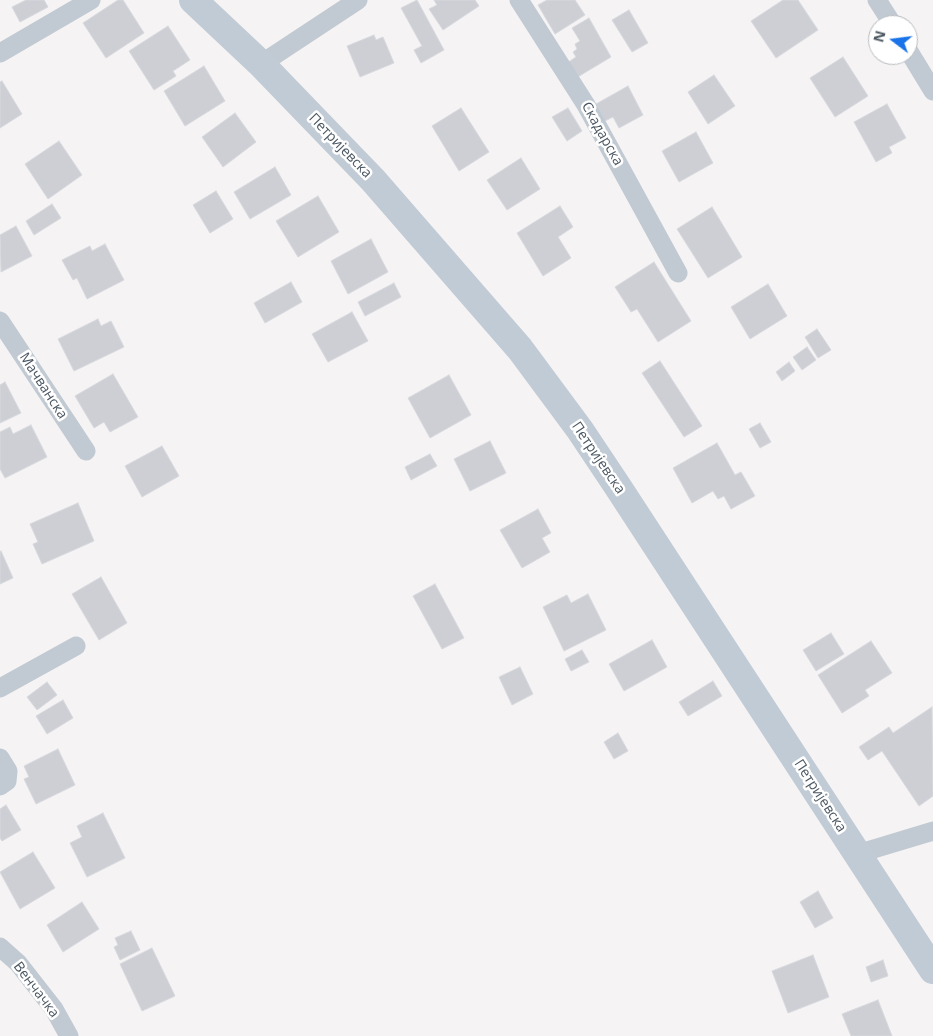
<!DOCTYPE html>
<meta charset="utf-8">
<style>
body{margin:0}
#map{position:relative;width:933px;height:1036px;overflow:hidden;background:#f5f3f3;font-family:"Open Sans",sans-serif}
canvas{display:block}
.north{position:absolute;left:868px;top:15px;width:50px;height:50px;box-sizing:border-box;background:#fff;border:1px solid #b7bbc0;border-radius:50%;rotate:285deg;font-size:14px;font-weight:700;line-height:20px;text-align:center;color:#4a5661}
.north::after{content:'';display:block;margin:auto;width:18px;height:22px;background:#1a73e8;clip-path:polygon(50% 0,100% 100%,50% 72%,0 100%)}
</style>
<div id="map">
<canvas width="933" height="1036"></canvas>
<div class="north">N</div>
</div>
<script>
const ctx = document.querySelector('canvas').getContext('2d');
ctx.lineJoin = 'round';
function fill(path, color) { ctx.fillStyle = color; ctx.fill(path, 'evenodd'); }
const shape = rows => new Path2D(rows.map(r => 'M' + r).join(''));
function trace(path, color, width, dash) { ctx.strokeStyle = color; ctx.lineWidth = width; ctx.lineCap = dash ? 'butt' : 'round'; ctx.setLineDash(dash || []); ctx.stroke(path); }
function write(font, color, halo, rows, align = 'center') {
  ctx.font = font + ' "Open Sans",sans-serif'; ctx.lineWidth = 5; ctx.setLineDash([]); ctx.textBaseline = 'middle'; ctx.strokeStyle = halo; ctx.fillStyle = color; for (const [text, x, y, turn = 0] of rows) {
    ctx.save(); ctx.translate(x, y); ctx.rotate((+turn || 0) * Math.PI / 180); ctx.textAlign = isNaN(turn) ? turn : align; if (halo) ctx.strokeText(text, 0, 0); ctx.fillText(text, 0, 0); ctx.restore();
  }
}
const building = shape([
 [26,0,44,0,48,7,20,22,12,7,26,0],
 [118,0,123,0,144,33,106,58,83,23,118,0],
 [417,0,444,50,421,63,414,50,422,46,401,8,417,0],
 [434,0,475,0,479,6,443,30,429,9,437,5,434,0],
 [547,0,575,0,585,15,555,34,538,5,547,0],
 [783,0,798,0,818,30,776,58,751,21,783,0],
 [629,10,648,43,632,52,612,20,629,10],
 [589,18,611,57,576,78,567,63,576,57,573,52,577,49,575,44,580,41,572,28,589,18],
 [168,26,190,60,173,71,176,76,154,90,129,51,168,26],
 [374,35,376,40,383,37,394,63,360,77,347,46,374,35],
 [843,57,868,96,835,117,810,78,843,57],
 [204,66,225,101,185,126,164,91,204,66],
 [714,75,735,106,708,124,688,92,714,75],
 [2,81,22,114,0,128,0,82,2,81],
 [628,86,643,115,619,128,613,117,605,121,596,104,628,86],
 [887,104,906,138,889,147,892,153,876,162,854,122,887,104],
 [461,108,489,152,459,171,432,126,461,108],
 [568,108,582,131,567,141,552,117,568,108],
 [235,113,256,142,223,167,202,137,235,113],
 [696,132,713,163,679,182,662,151,696,132],
 [59,141,82,175,48,199,25,164,59,141],
 [521,158,540,189,507,210,487,180,521,158],
 [275,167,291,195,250,219,234,192,275,167],
 [216,191,233,219,210,233,193,205,216,191],
 [318,196,339,232,298,257,276,221,318,196],
 [52,204,61,218,34,235,26,221,52,204],
 [560,206,573,227,558,237,571,258,543,276,517,233,560,206],
 [712,207,742,257,708,278,677,229,712,207],
 [16,226,32,256,1,272,0,235,16,226],
 [371,239,388,272,348,294,331,261,371,239],
 [105,244,124,280,87,299,77,278,73,280,62,260,90,246,92,251,105,244],
 [654,262,691,321,658,342,637,309,631,312,615,287,654,262],
 [291,282,302,302,265,323,254,303,291,282],
 [394,283,401,297,365,316,358,302,394,283],
 [768,284,787,316,750,339,731,307,768,284],
 [352,312,368,341,328,362,312,334,352,312],
 [98,319,101,326,111,321,124,347,74,371,58,339,98,319],
 [817,329,831,350,818,358,805,337,817,329],
 [807,347,816,360,802,370,793,357,807,347],
 [660,361,702,426,684,437,642,373,660,361],
 [789,362,795,371,782,381,776,372,789,362],
 [113,374,138,417,110,432,104,422,94,428,75,396,113,374],
 [449,375,471,415,430,438,408,398,449,375],
 [5,382,21,413,0,423,0,385,5,382],
 [760,423,771,442,760,448,749,429,760,423],
 [31,425,47,457,5,478,0,469,0,432,10,427,13,434,31,425],
 [490,441,506,473,470,491,454,459,490,441],
 [717,443,735,475,741,472,755,496,731,509,724,496,718,499,713,491,692,503,673,468,717,443],
 [162,446,179,476,142,497,125,466,162,446],
 [430,454,437,466,411,480,405,467,430,454],
 [78,503,94,541,42,564,33,544,38,542,30,524,78,503],
 [538,509,551,533,542,538,550,552,522,568,500,530,538,509],
 [1,551,13,578,0,584,0,552,1,551],
 [101,577,127,623,99,640,72,594,101,577],
 [435,584,464,638,442,649,413,596,435,584],
 [588,594,606,630,564,651,543,607,567,595,571,603,588,594],
 [831,633,844,654,816,671,803,650,831,633],
 [652,640,667,667,624,691,609,664,652,640],
 [871,641,892,673,865,690,869,696,842,713,818,675,871,641],
 [582,650,589,662,571,671,565,659,582,650],
 [520,667,533,694,512,705,499,677,520,667],
 [713,681,722,696,688,716,679,702,713,681],
 [47,682,57,695,37,710,27,697,47,682],
 [63,700,73,718,47,734,36,716,63,700],
 [932,707,933,796,919,806,882,751,868,760,859,747,889,727,893,733,932,707],
 [618,733,628,751,614,759,604,742,618,733],
 [58,749,75,785,36,804,24,779,29,777,24,766,58,749],
 [6,805,21,830,2,841,0,838,0,809,6,805],
 [103,813,125,858,87,877,70,843,82,837,77,826,103,813],
 [33,852,55,888,20,909,0,872,33,852],
 [818,891,833,918,815,928,800,902,818,891],
 [82,902,99,929,63,952,47,925,82,902],
 [131,931,140,950,120,960,114,947,118,945,115,938,131,931],
 [152,948,175,996,142,1011,120,964,152,948],
 [813,955,829,997,788,1013,772,971,813,955],
 [883,960,888,976,871,982,866,967,883,960],
 [878,1000,892,1036,851,1036,842,1014,878,1000]
]);
fill(building, '#cdcfd5');
trace(building, '#d7d9de', 1);
trace(shape([
 [519,0,586,105,678,273],
 [877,0,893,25],
 [908,50,933,91],
 [0,53,91,0],
 [261,64,358,0],
 [0,321,86,451],
 [0,688,76,646],
 [0,758,8,771,7,781,0,786],
 [857,854,933,831],
 [0,947,18,963,54,1009,69,1036]
]), '#c1cad2', 19);
trace(shape([
 [193,0,261,64,373,180,520,349,580,430,618,487,933,970]
]), '#c1cbd6', 28);
write('14px', '#4a5661', '#fff', [
 ["Скадарска",602,134,61],
 ["Петријевска",340,146,46],
 ["Мачванска",43,386,57],
 ["Петријевска",598,458,56],
 ["Петријевска",820,796,57],
 ["Венчачка",36,990,53]
]);
</script>
